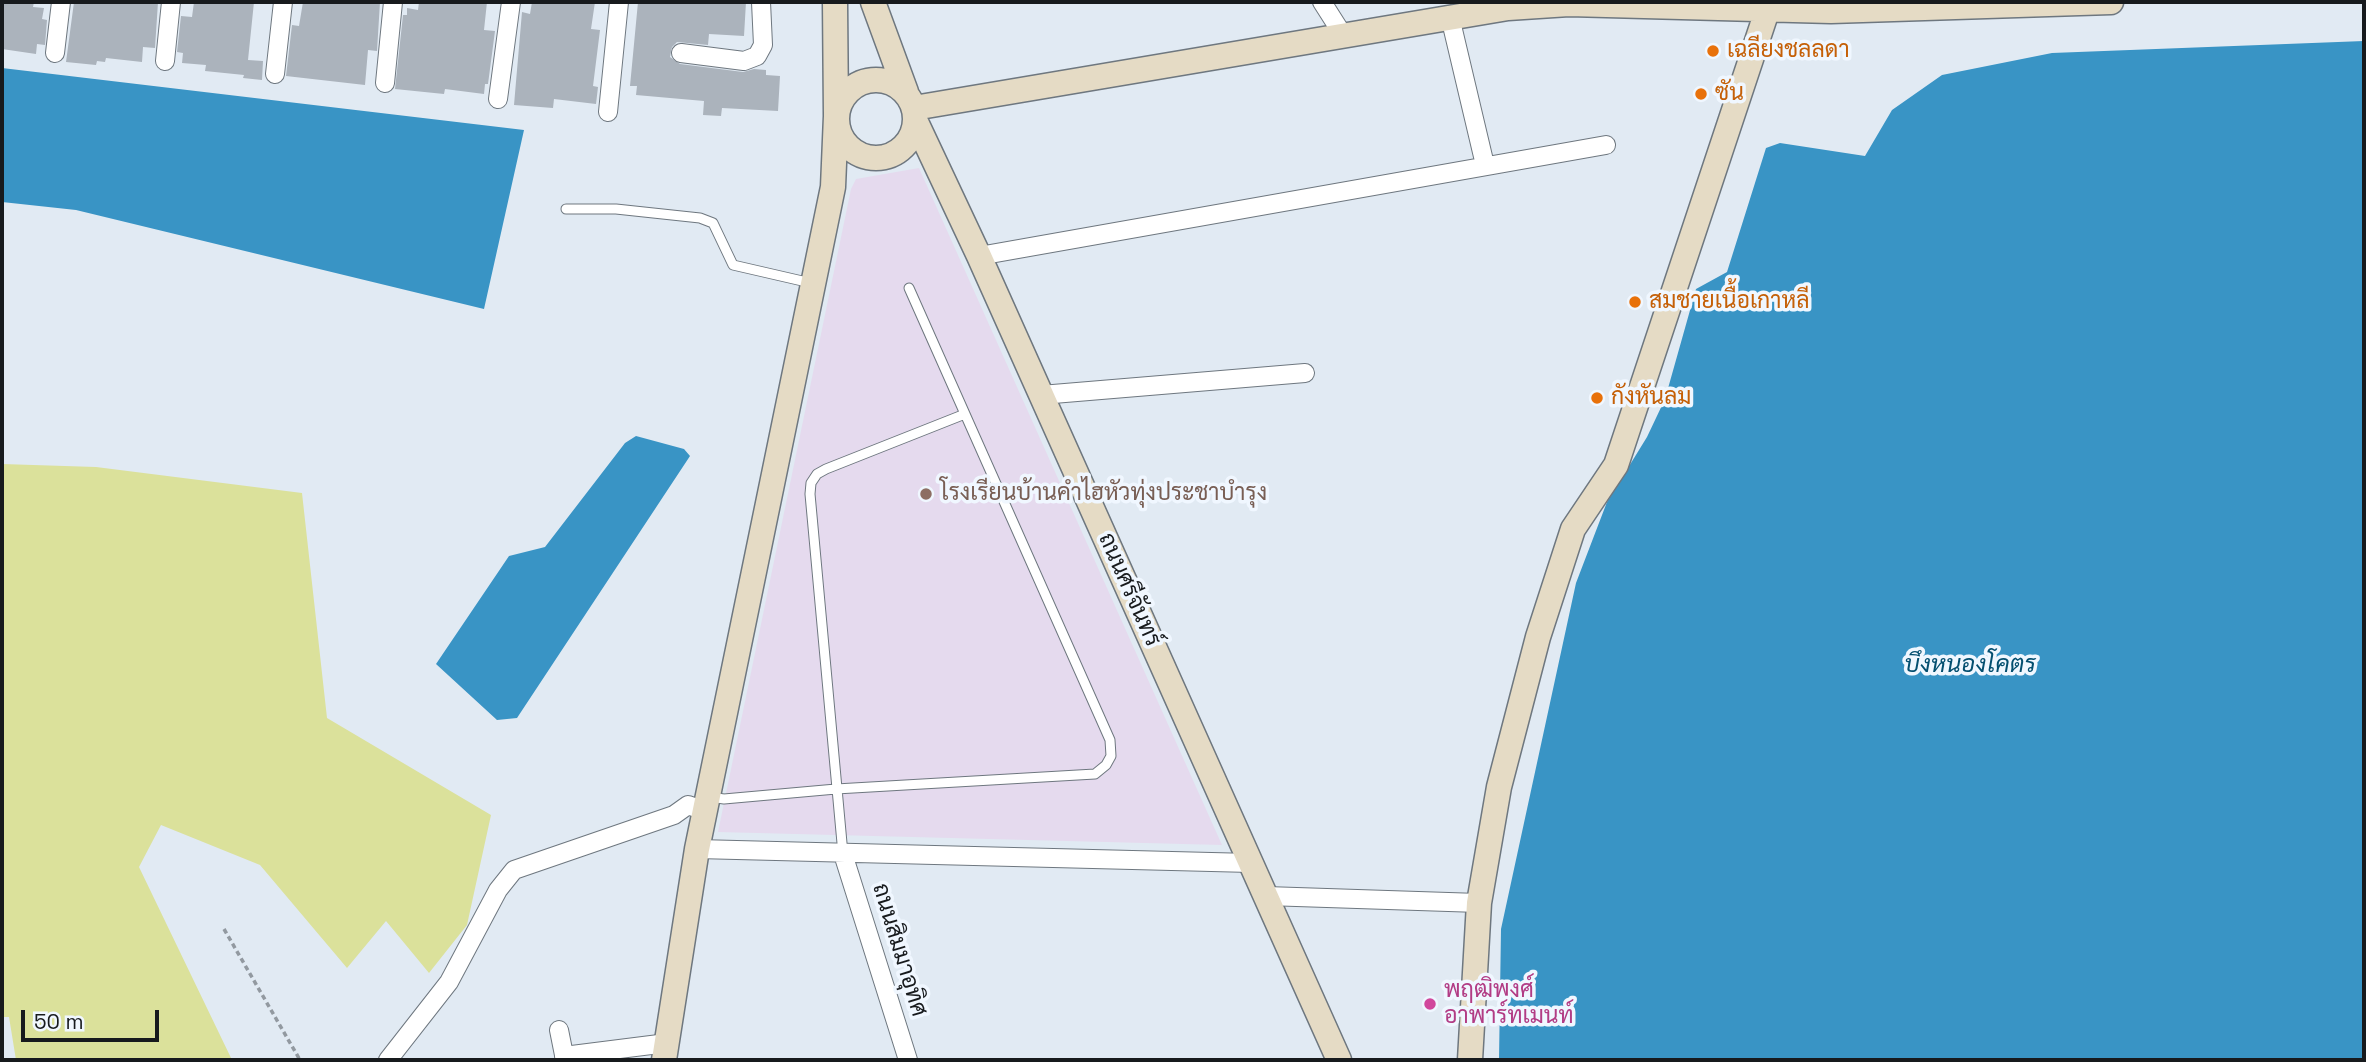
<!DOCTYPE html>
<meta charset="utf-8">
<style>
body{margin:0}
#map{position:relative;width:2366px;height:1062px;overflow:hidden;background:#e1eaf3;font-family:"Space Grotesk",sans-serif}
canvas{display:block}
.frame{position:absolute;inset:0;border:4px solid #171a1d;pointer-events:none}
.scale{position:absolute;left:21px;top:1010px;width:138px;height:32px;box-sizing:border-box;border:4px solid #171a1d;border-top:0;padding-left:9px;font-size:21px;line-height:24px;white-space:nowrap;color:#171a1d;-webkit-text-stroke:5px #f0f7ff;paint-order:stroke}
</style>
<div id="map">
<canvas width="2366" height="1062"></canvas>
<div class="frame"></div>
<div class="scale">50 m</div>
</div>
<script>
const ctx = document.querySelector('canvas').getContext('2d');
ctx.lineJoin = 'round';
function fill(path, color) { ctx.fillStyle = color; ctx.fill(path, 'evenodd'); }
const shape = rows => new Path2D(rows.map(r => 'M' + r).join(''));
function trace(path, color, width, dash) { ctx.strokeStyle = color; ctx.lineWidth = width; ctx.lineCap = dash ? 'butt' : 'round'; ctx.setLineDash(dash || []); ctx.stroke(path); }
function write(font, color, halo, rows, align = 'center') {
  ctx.font = font + ' "Space Grotesk",Sarabun,sans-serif'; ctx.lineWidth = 7; ctx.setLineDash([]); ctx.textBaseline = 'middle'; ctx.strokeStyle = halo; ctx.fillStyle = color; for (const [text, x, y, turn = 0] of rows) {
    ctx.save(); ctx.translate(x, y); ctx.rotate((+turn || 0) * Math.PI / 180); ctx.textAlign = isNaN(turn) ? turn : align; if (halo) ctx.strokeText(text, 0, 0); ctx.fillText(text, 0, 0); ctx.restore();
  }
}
fill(shape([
 [919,168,1222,845,718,832,851,189,856,179]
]), '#e5daee');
fill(shape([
 [2,464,96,467,302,493,327,718,491,815,467,925,429,973,386,921,347,968,260,865,161,825,139,867,232,1060,16,1060,9,1017,2,1017]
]), '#dbe19b');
fill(shape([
 [2364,41,2364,1060,1499,1060,1501,929,1576,583,1607,502,1647,437,1665,399,1696,289,1727,272,1766,148,1780,143,1865,156,1892,110,1942,75,2052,53],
 [2,68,524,130,484,309,76,210,2,202],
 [636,436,684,449,690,456,517,718,497,720,436,664,509,556,545,547,625,443]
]), '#3994c5');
fill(shape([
 [2,2,34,2,33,7,44,8,42,19,47,20,45,45,37,44,36,54,2,49],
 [74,2,158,2,155,48,143,47,142,62,106,58,105,62,97,61,96,65,66,62],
 [194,2,254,2,248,60,263,61,262,80,243,78,244,75,205,71,206,65,182,63,183,53,177,52,181,16,192,17],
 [303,2,380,2,377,51,368,50,365,85,286,76,292,25,299,26],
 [419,2,487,2,484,30,495,31,488,84,485,84,484,94,445,89,444,94,395,89,403,15,407,15,407,8,418,10],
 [532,2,595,2,591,29,600,30,593,86,598,87,596,104,554,99,553,108,514,105,522,12,530,14],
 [638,2,746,2,744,36,709,34,708,45,677,42,672,47,670,57,680,64,743,72,754,69,766,70,766,75,780,76,778,111,722,108,721,116,703,115,704,101,636,95,637,86,630,86]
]), '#abb3bc');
const lane = shape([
 [566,209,616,209,700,218,713,223,733,265,811,283],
 [710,797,724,799,836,789,1095,774,1106,765,1111,756,1110,740,909,288],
 [843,854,810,494,811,483,817,474,826,469,965,414]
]);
const street = shape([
 [1322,2,1343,35],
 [1450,17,1485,165],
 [55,53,61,2],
 [681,53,744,61,757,56,763,45,761,2],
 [165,61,171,2],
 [275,74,283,2],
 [385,83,393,2],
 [498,99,511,2],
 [608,112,619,2],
 [979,256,1606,145],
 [1041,395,1305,373],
 [697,849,1251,863],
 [843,854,908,1060],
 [1266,896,1479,903],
 [559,1030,565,1060],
 [564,1056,667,1043],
 [388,1060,449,982,498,890,514,870,674,815,688,805,705,811]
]);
const secondary = shape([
 [873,2,906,92],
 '837 119a39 39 0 1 1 78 0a39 39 0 1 1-78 0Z',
 [914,108,1508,8,1569,4,1831,11,2111,2],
 [916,122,979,256,1339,1060],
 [664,1060,697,849,833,187,836,116,835,2],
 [1470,1060,1479,903,1499,787,1538,637,1573,529,1616,465,1768,8]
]);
trace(lane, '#6e777f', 11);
trace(street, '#6e777f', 20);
trace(secondary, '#6e777f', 27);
trace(shape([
 [224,929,300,1060]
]), '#9299a0', 3.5, [5, 3.5]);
trace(lane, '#fff', 9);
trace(street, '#fff', 18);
trace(secondary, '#e5dbc5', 24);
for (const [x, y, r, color] of [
 [1713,51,7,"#e8710a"],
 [1701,94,7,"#e8710a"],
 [1635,302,7,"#e8710a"],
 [1597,398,7,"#e8710a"],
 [926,494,7,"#8d6e63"],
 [1430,1004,7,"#d1479c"]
]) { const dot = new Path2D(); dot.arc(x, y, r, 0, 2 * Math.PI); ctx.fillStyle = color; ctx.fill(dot); trace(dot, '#f0f7ff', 2.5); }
write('23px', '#c56008', '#f0f7ff', [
 ["เฉลียงชลลดา",1727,51],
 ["ซัน",1715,94],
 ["สมชายเนื้อเกาหลี",1649,302],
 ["กังหันลม",1611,398]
], 'left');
write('23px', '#785e54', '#f0f7ff', [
 ["โรงเรียนบ้านคำไฮหัวทุ่งประชาบำรุง",940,494]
], 'left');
write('23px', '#171a1d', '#f0f7ff', [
 ["ถนนศรีจันทร์",1129,590,66],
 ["ถนนสิมมาอุทิศ",899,950,73]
]);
write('23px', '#b23c85', '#f0f7ff', [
 ["พฤฒิพงศ์",1444,991],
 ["อาพาร์ทเมนท์",1444,1017]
], 'left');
write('italic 24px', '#044f70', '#f0f7ff', [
 ["บึงหนองโคตร",1970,665]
]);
</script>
